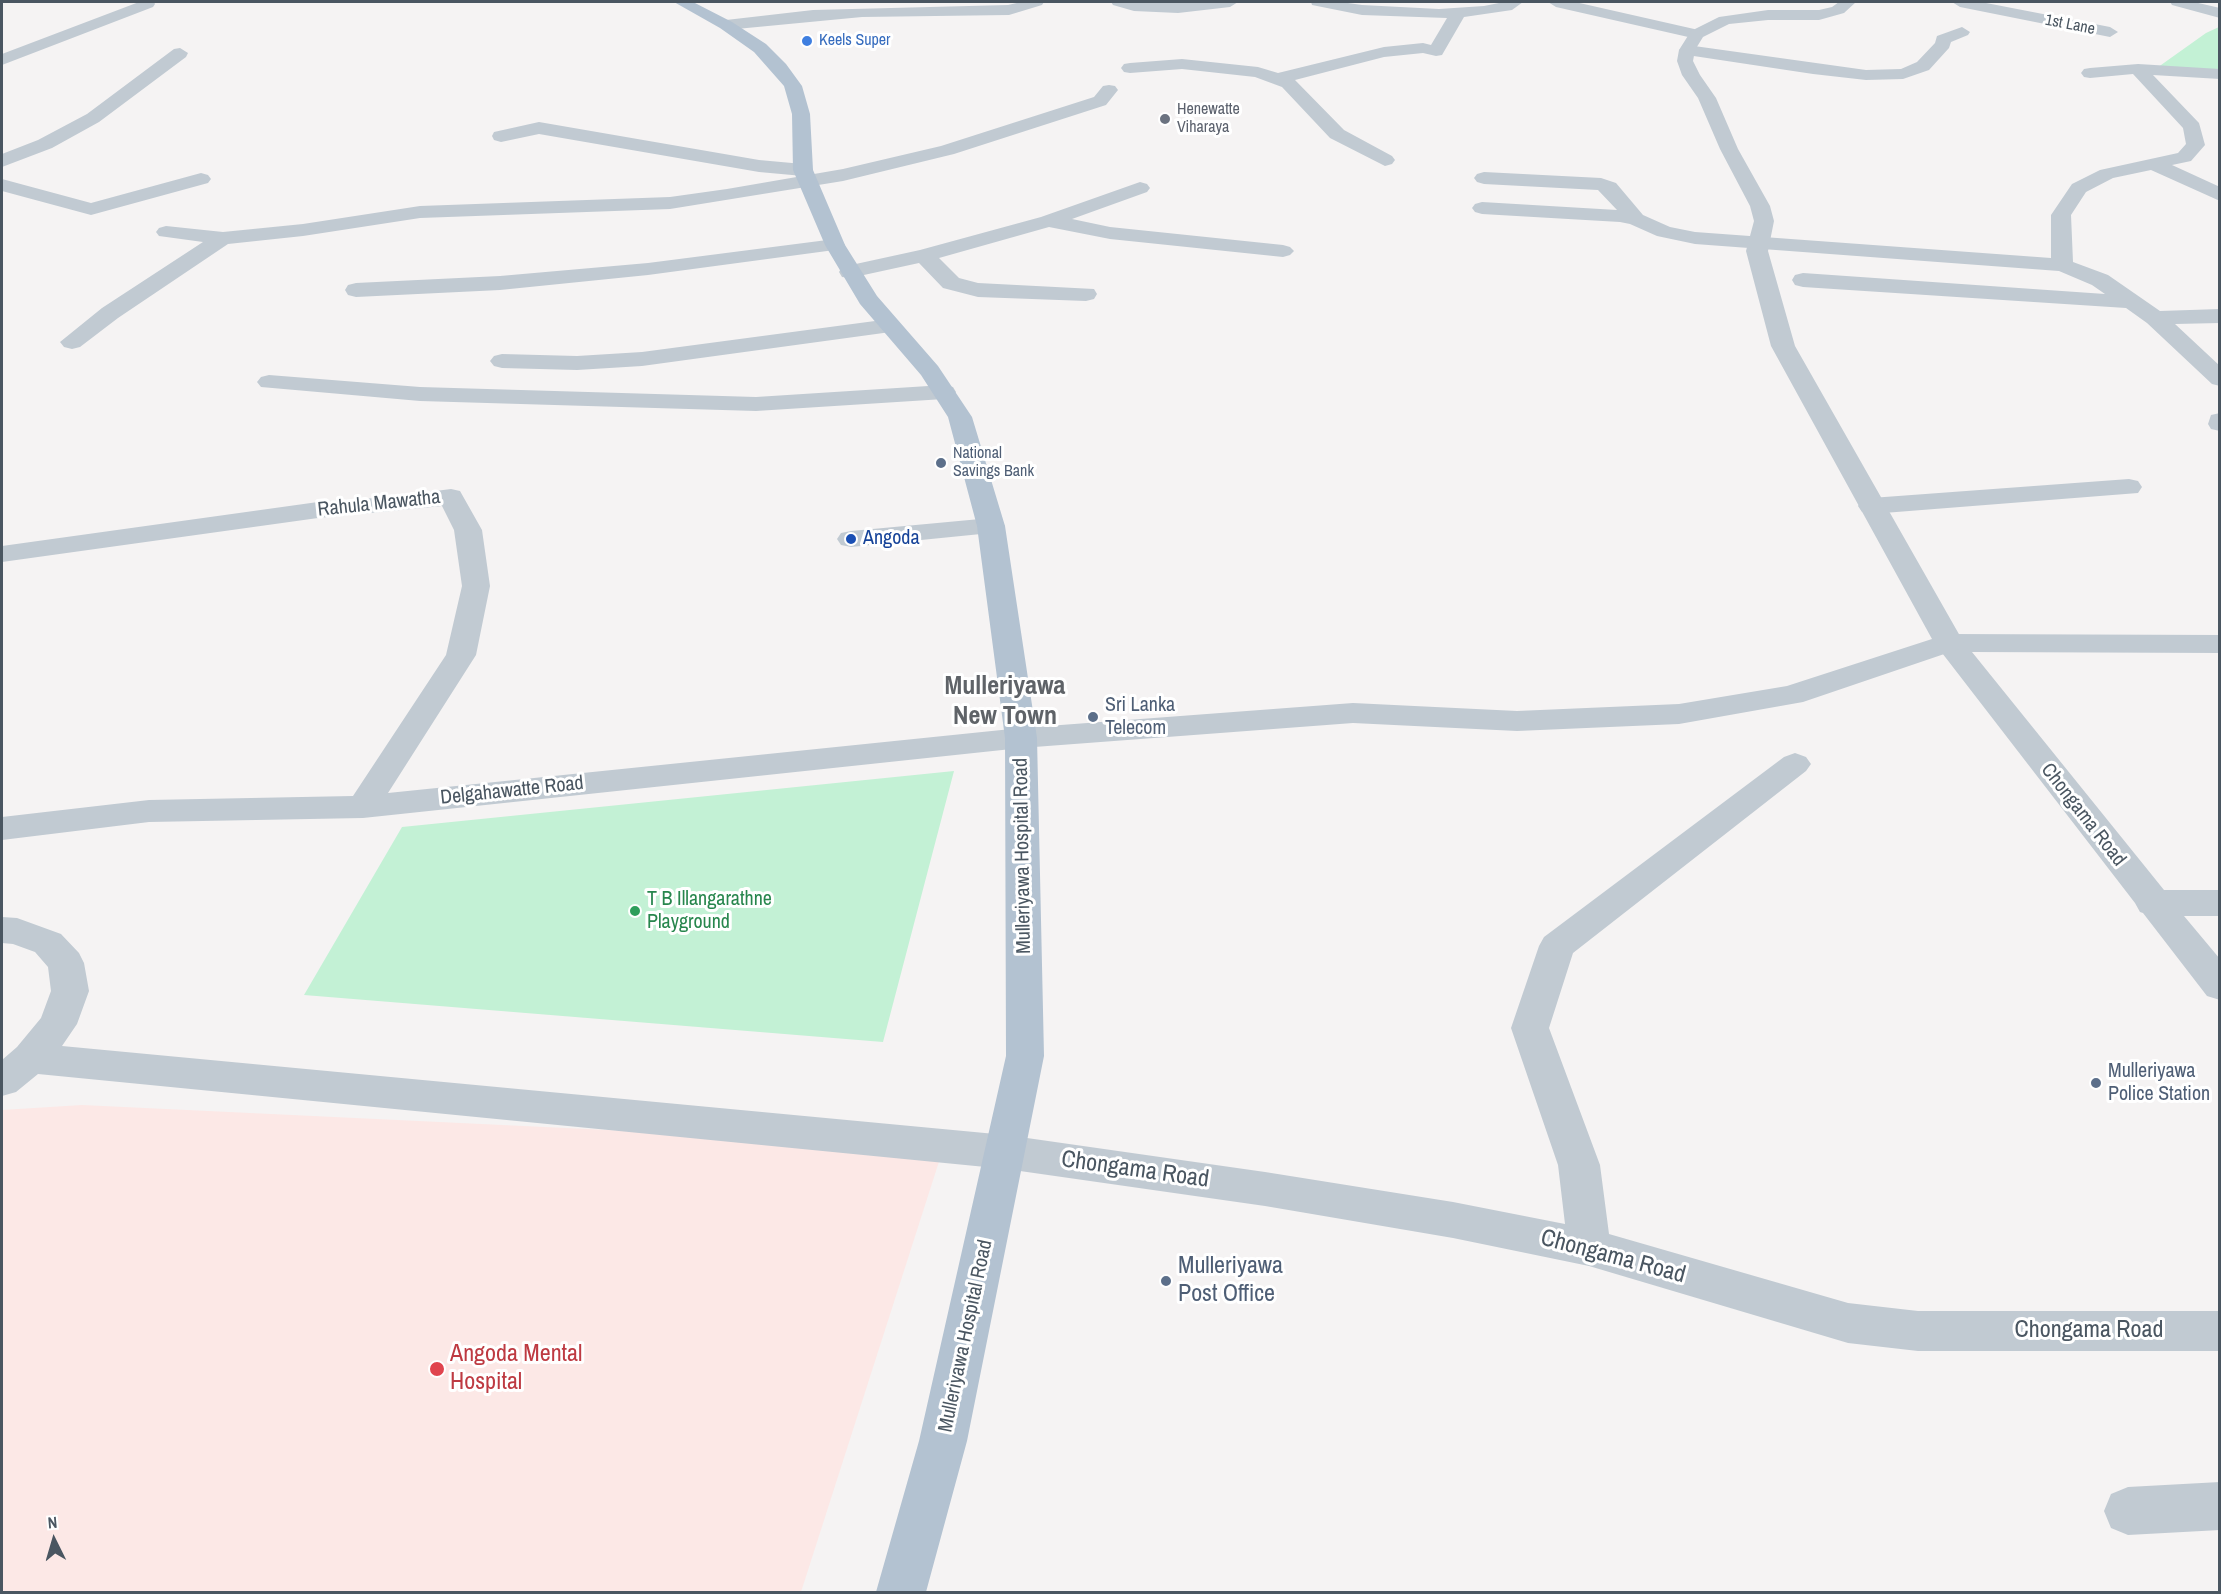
<!DOCTYPE html>
<style>
body{margin:0}
#map{position:relative;width:2221px;height:1594px;overflow:hidden;background:#f5f3f3;font-family:"Archivo Narrow",sans-serif}
canvas{display:block}
.frame{position:absolute;inset:0;border:3px solid #4a5661;pointer-events:none}
.north{position:absolute;left:24px;top:1510px;width:60px;height:60px;-webkit-text-stroke:4px #fff;paint-order:stroke;rotate:355deg;font-size:16px;font-weight:700;line-height:24px;text-align:center;color:#4a5661}
.north::after{content:'';display:block;margin:auto;width:21px;height:27px;background:#4a5661;clip-path:polygon(50% 0,100% 100%,50% 72%,0 100%)}
</style>
<div id="map">
<canvas width="2221" height="1594"></canvas>
<div class="frame"></div>
<div class="north">N</div>
</div>
<script>
const ctx = document.querySelector('canvas').getContext('2d');
ctx.lineJoin = 'round';
function fill(path, color) { ctx.fillStyle = color; ctx.fill(path, 'evenodd'); }
const shape = rows => new Path2D(rows.map(r => 'M' + r).join(''));
function trace(path, color, width, dash) { ctx.strokeStyle = color; ctx.lineWidth = width; ctx.lineCap = dash ? 'butt' : 'round'; ctx.setLineDash(dash || []); ctx.stroke(path); }
function write(font, color, halo, rows, align = 'center') {
  ctx.font = font + ' "Archivo Narrow",sans-serif'; ctx.lineWidth = 6; ctx.setLineDash([]); ctx.textBaseline = 'middle'; ctx.strokeStyle = halo; ctx.fillStyle = color; for (const [text, x, y, turn = 0] of rows) {
    ctx.save(); ctx.translate(x, y); ctx.rotate((+turn || 0) * Math.PI / 180); ctx.textAlign = isNaN(turn) ? turn : align; if (halo) ctx.strokeText(text, 0, 0); ctx.fillText(text, 0, 0); ctx.restore();
  }
}
fill(shape([
 [82,1105,944,1146,801,1592,2,1592,2,1110]
]), '#fce8e6');
fill(shape([
 [2219,27,2219,75,2154,70,2206,33],
 [954,771,883,1042,304,995,402,827]
]), '#c3f1d5');
fill(shape([
 [139,2,154,2,155,4,153,7,2,65,2,54,139,2],
 [1021,2,1044,2,1042,5,1009,15,862,17,726,30,718,25,726,20,813,10,1008,5,1021,2],
 [1111,2,1178,3,1238,2,1230,7,1178,13,1134,11,1113,5,1111,2],
 [1311,2,1341,2,1362,5,1439,9,1484,6,1504,2,1523,2,1512,10,1464,17,1442,55,1436,56,1423,53,1384,57,1295,80,1344,130,1392,156,1395,160,1392,164,1385,166,1330,138,1282,87,1255,77,1182,69,1130,73,1124,72,1121,68,1124,64,1130,63,1182,59,1258,67,1278,73,1384,47,1423,43,1431,45,1447,18,1362,15,1312,5,1311,2],
 [1548,2,1575,2,1703,31,1705,34,1697,39,1556,7,1548,2],
 [1952,2,1981,2,2110,27,2118,32,2110,37,1960,7,1952,2],
 [2170,2,2194,2,2220,8,2220,18,2172,5,2170,2],
 [1962,27,1970,32,1968,35,1951,42,1949,48,1929,70,1903,79,1866,80,1813,74,1687,55,1679,50,1687,45,1866,70,1901,69,1917,62,1935,43,1937,36,1962,27],
 [180,48,188,53,186,57,99,122,52,148,2,167,2,154,38,140,87,114,174,49,180,48],
 [2138,64,2220,69,2220,79,2153,75,2199,123,2205,145,2191,161,2172,165,2220,187,2220,201,2151,170,2113,178,2086,192,2071,215,2073,262,2108,275,2160,311,2220,309,2220,323,2175,324,2220,366,2220,386,2212,384,2147,323,2126,308,1803,287,1795,285,1792,280,1795,275,1803,273,2105,294,2092,285,2059,271,1695,244,1657,236,1630,224,1620,222,1482,214,1475,212,1472,208,1475,204,1482,202,1617,210,1598,190,1484,184,1477,182,1474,178,1477,174,1484,172,1601,178,1616,183,1643,215,1670,227,1695,232,2051,258,2051,215,2072,184,2100,170,2178,153,2186,144,2183,128,2133,74,2090,78,2084,77,2081,73,2084,69,2090,68,2138,64],
 [1109,85,1115,86,1118,90,1106,105,954,154,843,181,670,209,420,218,303,236,228,244,118,318,80,347,72,349,64,347,60,342,102,308,203,242,159,236,156,232,159,228,166,226,223,232,303,224,420,206,670,197,727,189,843,169,941,146,1094,97,1103,86,1109,85],
 [539,122,759,160,803,164,810,166,813,170,810,174,803,176,759,172,539,134,501,142,494,140,492,136,494,132,539,122],
 [201,173,208,175,211,179,208,183,91,215,2,191,2,179,91,203,201,173],
 [1140,182,1147,184,1150,188,1147,192,1072,219,1110,227,1283,245,1290,247,1294,251,1290,255,1283,257,1110,239,1049,227,939,258,959,278,978,283,1094,289,1097,294,1094,299,1086,301,978,297,943,288,919,263,850,278,842,277,839,272,842,267,920,250,1041,217,1140,182],
 [835,239,842,241,845,245,842,249,648,275,500,290,356,297,348,295,345,290,348,285,356,283,500,276,648,263,835,239],
 [890,319,898,321,901,326,898,331,642,366,577,370,502,368,494,366,490,361,494,356,502,354,577,356,642,352,890,319],
 [269,375,420,387,756,397,944,385,953,387,956,392,953,397,944,399,756,411,420,401,261,387,257,382,261,377,269,375],
 [2220,413,2220,431,2211,429,2208,424,2211,415,2220,413],
 [2129,479,2138,481,2142,487,2138,493,1871,514,1862,512,1858,506,1862,500,1871,498,2129,479],
 [451,489,460,491,482,530,490,586,476,655,388,793,1021,728,1032,731,1037,738,1032,745,1021,748,363,818,149,822,2,840,2,817,149,800,353,796,446,655,462,586,454,530,442,506,318,518,2,562,2,546,318,502,389,497,451,489],
 [991,518,1001,520,1005,526,1001,532,851,547,841,545,837,539,841,533,851,531,991,518],
 [1949,634,2220,635,2220,653,1972,652,2164,890,2220,890,2220,916,2184,916,2220,959,2220,1000,2207,996,2143,913,2140,912,2135,903,1939,649,1934,643,1939,637,1949,634],
 [1795,753,1806,757,1811,764,1806,771,1573,953,1549,1028,1600,1165,1609,1234,1848,1303,1918,1311,2220,1311,2220,1351,1918,1351,1848,1343,1589,1266,1453,1238,1265,1206,1006,1169,38,1074,16,1092,2,1096,2,1060,17,1047,41,1018,51,991,48,967,35,952,13,944,2,943,2,917,17,918,61,934,79,953,84,963,89,991,77,1024,62,1046,1006,1135,1265,1172,1453,1202,1565,1224,1558,1165,1511,1028,1539,946,1544,937,1784,757,1795,753],
 [2220,1482,2220,1530,2128,1535,2111,1528,2104,1511,2111,1494,2128,1487,2220,1482]
]), '#c1cad2');
fill(shape([
 [1839,2,1856,2,1844,13,1819,20,1768,20,1729,24,1703,37,1695,50,1693,61,1700,75,1716,98,1738,149,1770,206,1774,221,1768,251,1795,346,1964,643,1959,649,1803,702,1679,724,1517,731,1353,723,1021,748,1010,745,1005,738,1010,731,1021,728,1353,703,1517,711,1679,704,1787,686,1932,639,1771,346,1746,251,1754,221,1750,206,1720,149,1698,98,1682,75,1677,61,1679,50,1691,31,1719,17,1768,10,1819,10,1832,7,1839,2]
]), '#c1cad2');
fill(shape([
 [674,2,693,2,732,22,766,44,786,64,802,86,810,114,813,170,845,245,877,296,938,366,972,417,1005,526,1037,738,1044,1056,967,1441,926,1592,876,1592,919,1441,1006,1056,1005,738,977,526,948,417,921,375,860,304,825,245,793,170,792,114,784,86,754,52,720,28,674,2]
]), '#b3c2d1');
for (const [x, y, r, color] of [
 [807,41,6,"#3f7fe0"],
 [1165,119,6,"#6b7280"],
 [941,463,6,"#5c6f8a"],
 [851,539,6,"#1a4fb4"],
 [1093,717,6,"#5c6f8a"],
 [635,911,6,"#2e9e5b"],
 [2096,1083,6,"#5c6f8a"],
 [1166,1281,6,"#5c6f8a"],
 [437,1369,8,"#e0444e"]
]) { const dot = new Path2D(); dot.arc(x, y, r, 0, 2 * Math.PI); ctx.fillStyle = color; ctx.fill(dot); trace(dot, '#fff', 2); }
write('16px', '#4a5661', '#fff', [
 ["1st Lane",2070,25,11]
]);
write('16px', '#366cbe', '#fff', [
 ["Keels Super",819,41]
], 'left');
write('16px', '#5b616d', '#fff', [
 ["Henewatte",1177,110],
 ["Viharaya",1177,128]
], 'left');
write('16px', '#4e5e75', '#fff', [
 ["National",953,454],
 ["Savings Bank",953,472]
], 'left');
write('20px', '#4a5661', '#fff', [
 ["Rahula Mawatha",379,504,-6],
 ["Delgahawatte Road",512,791,-6],
 ["Chongama Road",2083,815,52],
 ["Mulleriyawa Hospital Road",1023,856,-91],
 ["Mulleriyawa Hospital Road",966,1336,-78]
]);
write('20px', '#164399', '#fff', [
 ["Angoda",863,539]
], 'left');
write('20px', '#4e5e75', '#fff', [
 ["Sri Lanka",1105,706],
 ["Telecom",1105,729],
 ["Mulleriyawa",2108,1072],
 ["Police Station",2108,1095]
], 'left');
write('20px', '#27864d', '#fff', [
 ["T B Illangarathne",647,900],
 ["Playground",647,923]
], 'left');
write('24px', '#4a5661', '#fff', [
 ["Chongama Road",1135,1170,8],
 ["Chongama Road",1613,1257,15],
 ["Chongama Road",2089,1331]
]);
write('24px', '#4e5e75', '#fff', [
 ["Mulleriyawa",1178,1267],
 ["Post Office",1178,1295]
], 'left');
write('24px', '#be3a42', '#fff', [
 ["Angoda Mental",450,1355],
 ["Hospital",450,1383]
], 'left');
write('bold 26px', '#5f6368', '#fff', [
 ["Mulleriyawa",1005,687],
 ["New Town",1005,717]
]);
</script>
